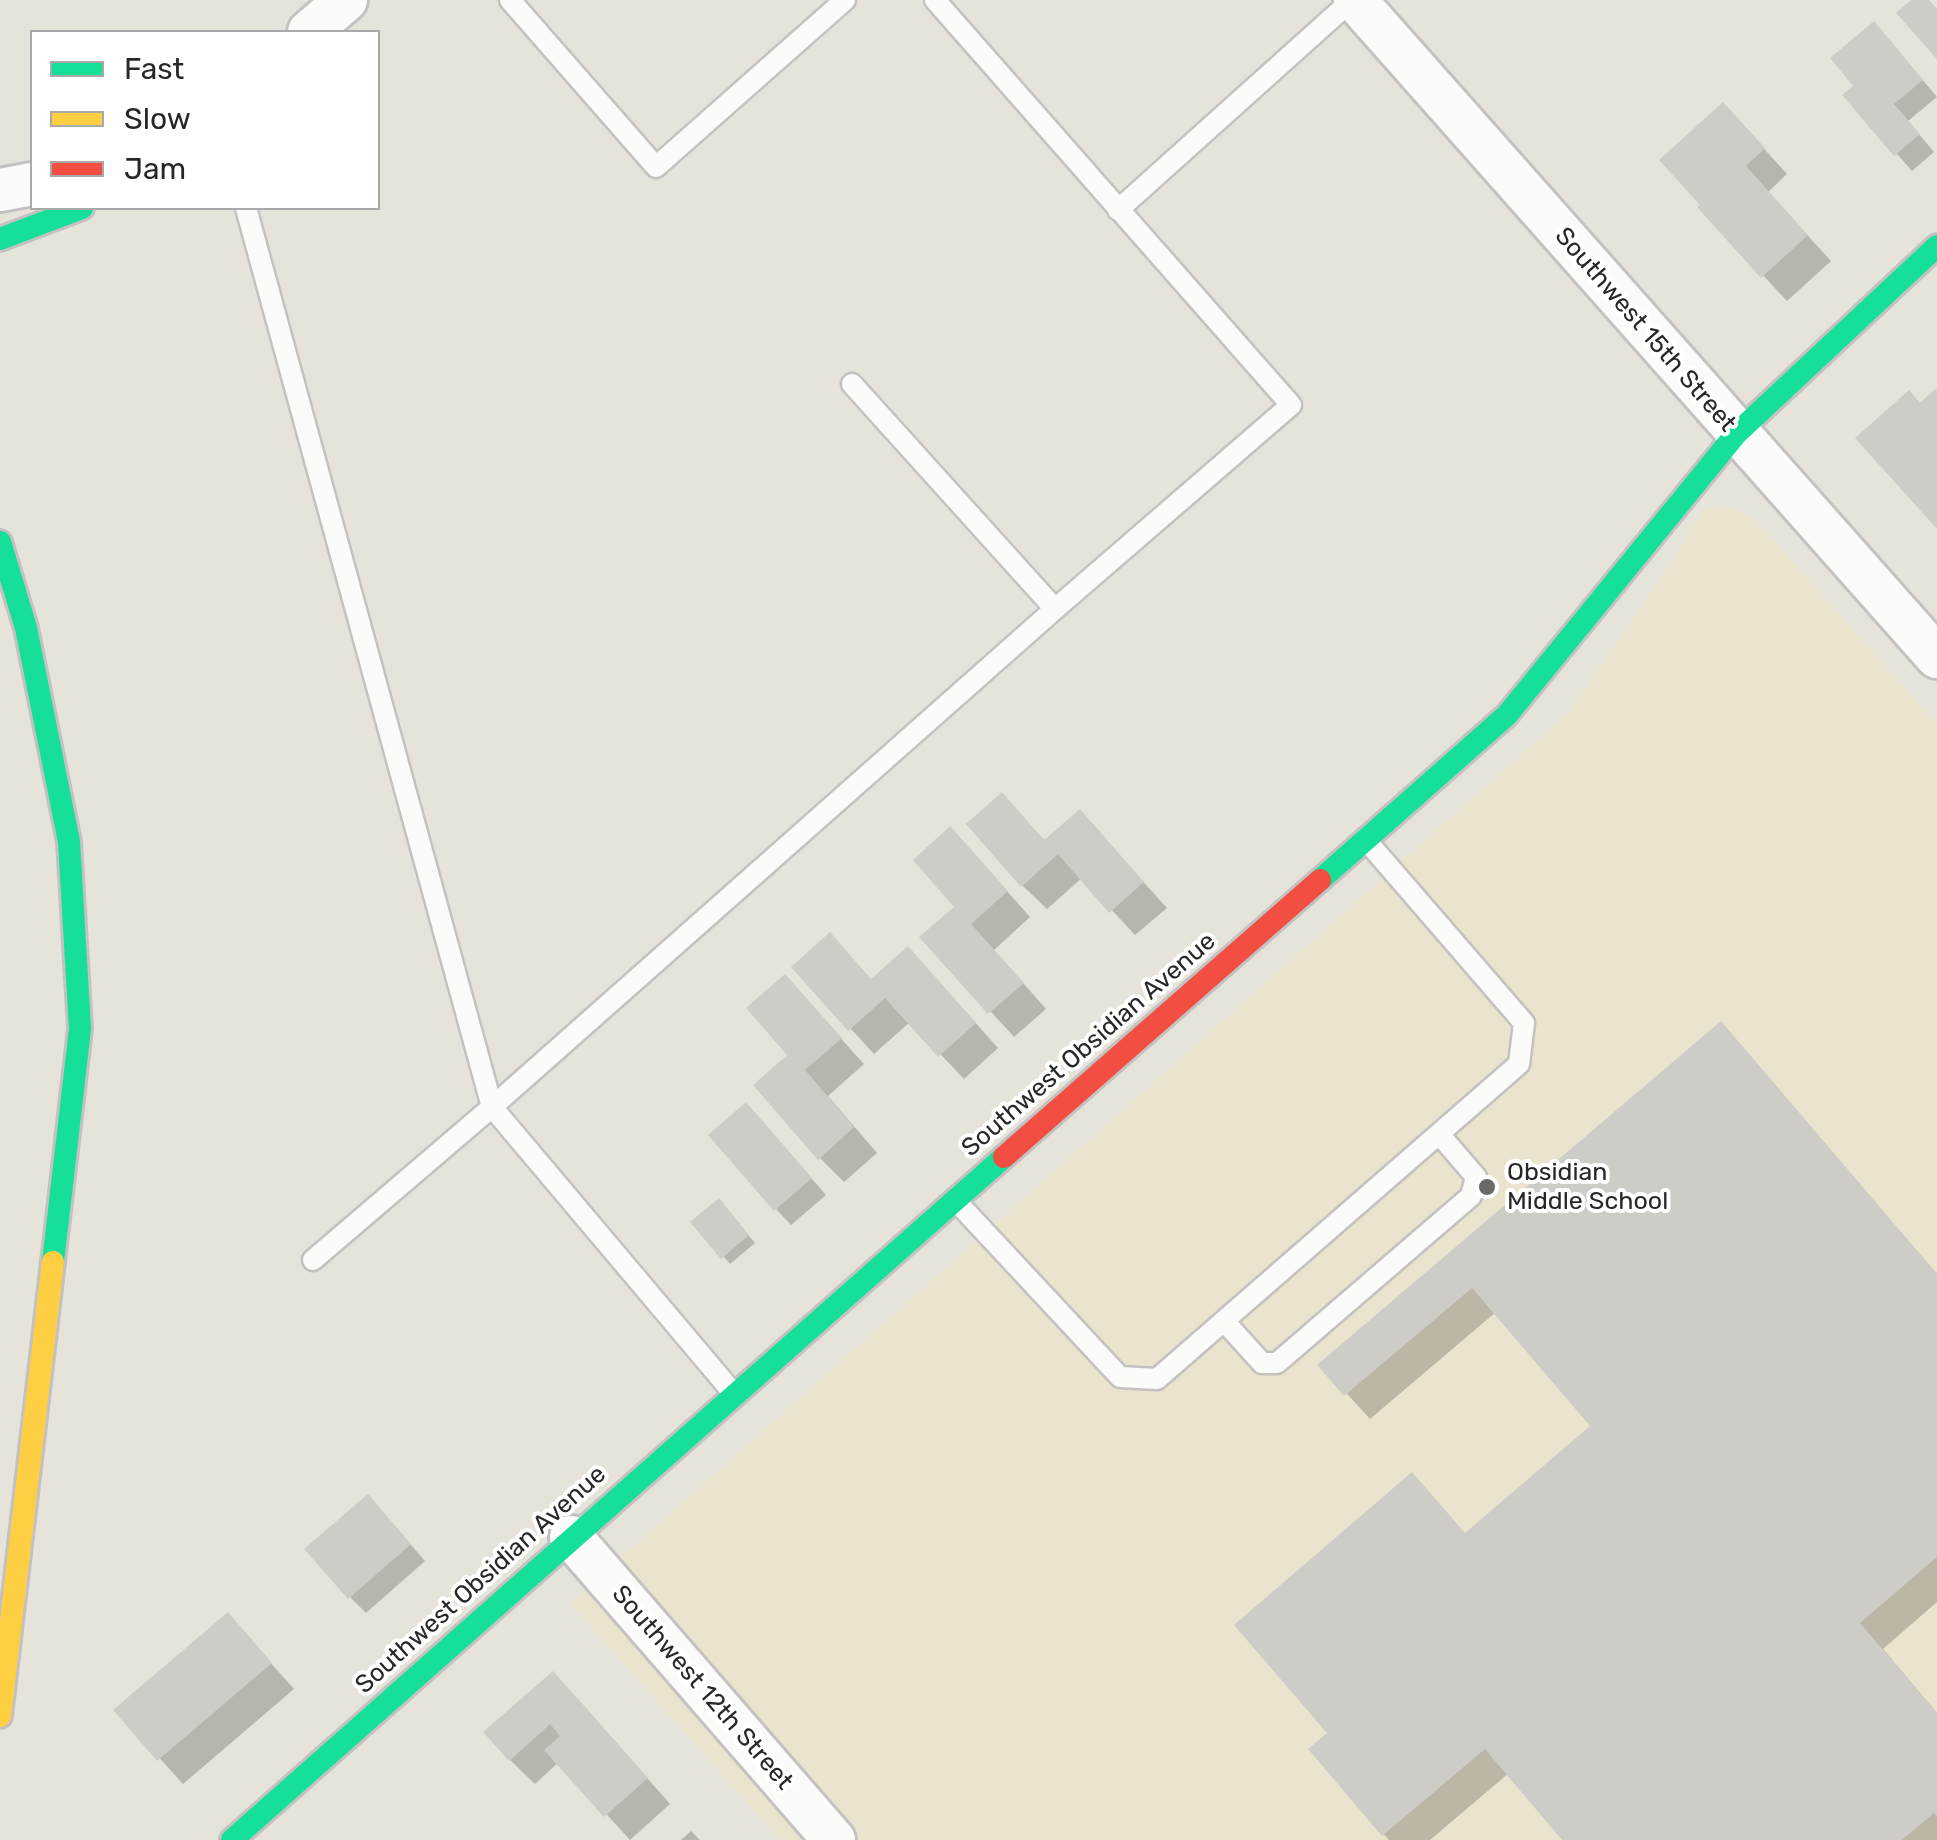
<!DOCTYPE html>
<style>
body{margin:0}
#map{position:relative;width:1937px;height:1840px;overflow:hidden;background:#e6e3db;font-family:Rubik,sans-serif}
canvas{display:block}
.legend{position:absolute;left:30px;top:30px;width:350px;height:180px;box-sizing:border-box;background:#fff;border:2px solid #a9a9a9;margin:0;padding:12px 18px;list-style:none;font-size:30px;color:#272727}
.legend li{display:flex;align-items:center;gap:20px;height:50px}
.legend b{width:50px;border:2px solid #a9a9a9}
</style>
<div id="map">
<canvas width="1937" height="1840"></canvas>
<ul class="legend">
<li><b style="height:12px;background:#16e098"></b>Fast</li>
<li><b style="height:12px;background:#ffcf43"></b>Slow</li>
<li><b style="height:12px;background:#f24e42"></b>Jam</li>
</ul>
</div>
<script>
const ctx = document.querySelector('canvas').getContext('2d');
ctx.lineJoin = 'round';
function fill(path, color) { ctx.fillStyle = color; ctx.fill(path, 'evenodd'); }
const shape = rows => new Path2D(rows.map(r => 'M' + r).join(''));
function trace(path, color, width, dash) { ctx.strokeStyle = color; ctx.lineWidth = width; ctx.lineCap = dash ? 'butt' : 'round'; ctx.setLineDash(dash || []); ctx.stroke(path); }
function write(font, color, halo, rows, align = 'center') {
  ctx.font = font + ' Rubik,sans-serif'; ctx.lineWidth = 8; ctx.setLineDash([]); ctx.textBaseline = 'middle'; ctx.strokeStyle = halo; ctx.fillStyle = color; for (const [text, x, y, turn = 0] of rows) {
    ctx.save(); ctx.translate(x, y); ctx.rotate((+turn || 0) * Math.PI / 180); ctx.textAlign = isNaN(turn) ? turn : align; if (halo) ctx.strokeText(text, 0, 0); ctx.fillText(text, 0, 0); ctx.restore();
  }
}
fill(shape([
 [1732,507,1754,518,1937,724,1937,1840,780,1840,570,1603,1569,712,1673,559,1704,508]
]), '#eae4cf');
fill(shape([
 [1890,41,1937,97,1908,121,1934,152,1912,171,1846,96],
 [1747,130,1787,174,1768,192,1831,261,1787,301,1700,208],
 [1002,796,1046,842,1080,812,1167,908,1135,935,1082,878,1047,909,1022,885],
 [974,854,1030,917,994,950,1046,1009,1014,1037,923,937,958,907],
 [794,967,873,981,932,974,998,1048,964,1079,910,1022,874,1054],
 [785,977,864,1064,828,1096,877,1153,844,1182,820,1158],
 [1720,1024,1937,1274,1937,1602,1883,1649,1937,1713,1937,1840,1566,1840,1509,1773,1430,1840,1389,1840,1311,1750,1330,1733,1412,1476,1466,1535,1593,1426,1496,1312,1370,1419,1321,1365],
 [762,1121,826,1195,791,1225,776,1209],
 [726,1208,755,1243,730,1264,694,1222],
 [383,1513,425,1561,366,1613,350,1597],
 [228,1615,294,1689,183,1784,116,1710],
 [577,1698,670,1804,630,1840,559,1762,535,1784,510,1760],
 [691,1831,700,1840,681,1840]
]), '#0003');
fill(shape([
 [1911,0,1929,0,1937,9,1937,59,1896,13],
 [1874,21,1923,80,1894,104,1920,134,1894,156,1842,95,1853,86,1830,58],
 [1723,102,1765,148,1746,166,1808,235,1761,278,1697,207,1700,205,1659,160],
 [1935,389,1937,391,1937,529,1855,438,1909,390,1920,403],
 [1002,792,1044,840,1080,809,1144,882,1109,913,1058,854,1021,887,966,824],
 [950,826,1008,891,971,924,1024,983,988,1014,919,937,954,907,913,860],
 [830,932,871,979,908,946,976,1023,938,1057,885,998,848,1031,791,967],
 [785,974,842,1038,805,1070,854,1127,818,1160,753,1085,787,1055,746,1008],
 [1721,1021,1937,1274,1937,1557,1860,1623,1937,1713,1937,1816,1934,1813,1902,1840,1562,1840,1485,1749,1382,1836,1308,1749,1327,1733,1234,1625,1412,1472,1465,1533,1590,1426,1472,1288,1344,1396,1317,1365],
 [746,1102,812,1178,774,1211,708,1135],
 [719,1198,749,1235,721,1259,690,1222],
 [368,1494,411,1544,348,1599,304,1549],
 [228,1612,272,1663,157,1761,113,1710],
 [553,1671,648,1778,604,1817,544,1750,560,1736,550,1724,509,1761,483,1732]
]), '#ceccc7');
const lane = shape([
 [510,0,656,167,845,0],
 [246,208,492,1107,734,1394],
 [1118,210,1352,0],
 [852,384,1055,609],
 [956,1201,1120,1377,1157,1379,1519,1064,1524,1023,1365,839],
 [313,1260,492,1107,1055,609,1291,405,935,0],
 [1224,1321,1262,1363,1277,1363,1471,1196,1476,1177,1439,1134]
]);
const street = shape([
 [1355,0,1937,657],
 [309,32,346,0],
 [0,190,32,184],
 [571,1537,834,1840]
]);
const fast = shape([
 [0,239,82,208],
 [0,542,26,628,69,842,80,1029,53,1262],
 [1320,880,1507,715,1736,434,1937,246],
 [232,1840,1004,1157]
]);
const slow = shape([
 [0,1716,53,1262]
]);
const jam = shape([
 [1004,1157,1320,880]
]);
trace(lane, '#c3c2c1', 25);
trace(street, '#c3c2c1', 48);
trace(fast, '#c3c2c1', 28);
trace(slow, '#c3c2c1', 28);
trace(jam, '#c3c2c1', 28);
trace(lane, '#fbfbfa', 20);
trace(street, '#fbfbfa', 42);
trace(fast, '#16e098', 22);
trace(slow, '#ffcf43', 22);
trace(jam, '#f24e42', 22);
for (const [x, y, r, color] of [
 [1487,1187,10,"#6a6966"]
]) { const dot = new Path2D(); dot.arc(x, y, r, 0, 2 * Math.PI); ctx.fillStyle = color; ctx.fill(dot); trace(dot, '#fff', 4); }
write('25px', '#272727', '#fff', [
 ["Southwest 15th Street",1645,330,49],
 ["Southwest Obsidian Avenue",1089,1045,-41],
 ["Southwest Obsidian Avenue",481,1580,-42],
 ["Southwest 12th Street",702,1688,49]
]);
write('25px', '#272727', '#fff', [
 ["Obsidian",1507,1173],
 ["Middle School",1507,1202]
], 'left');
</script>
